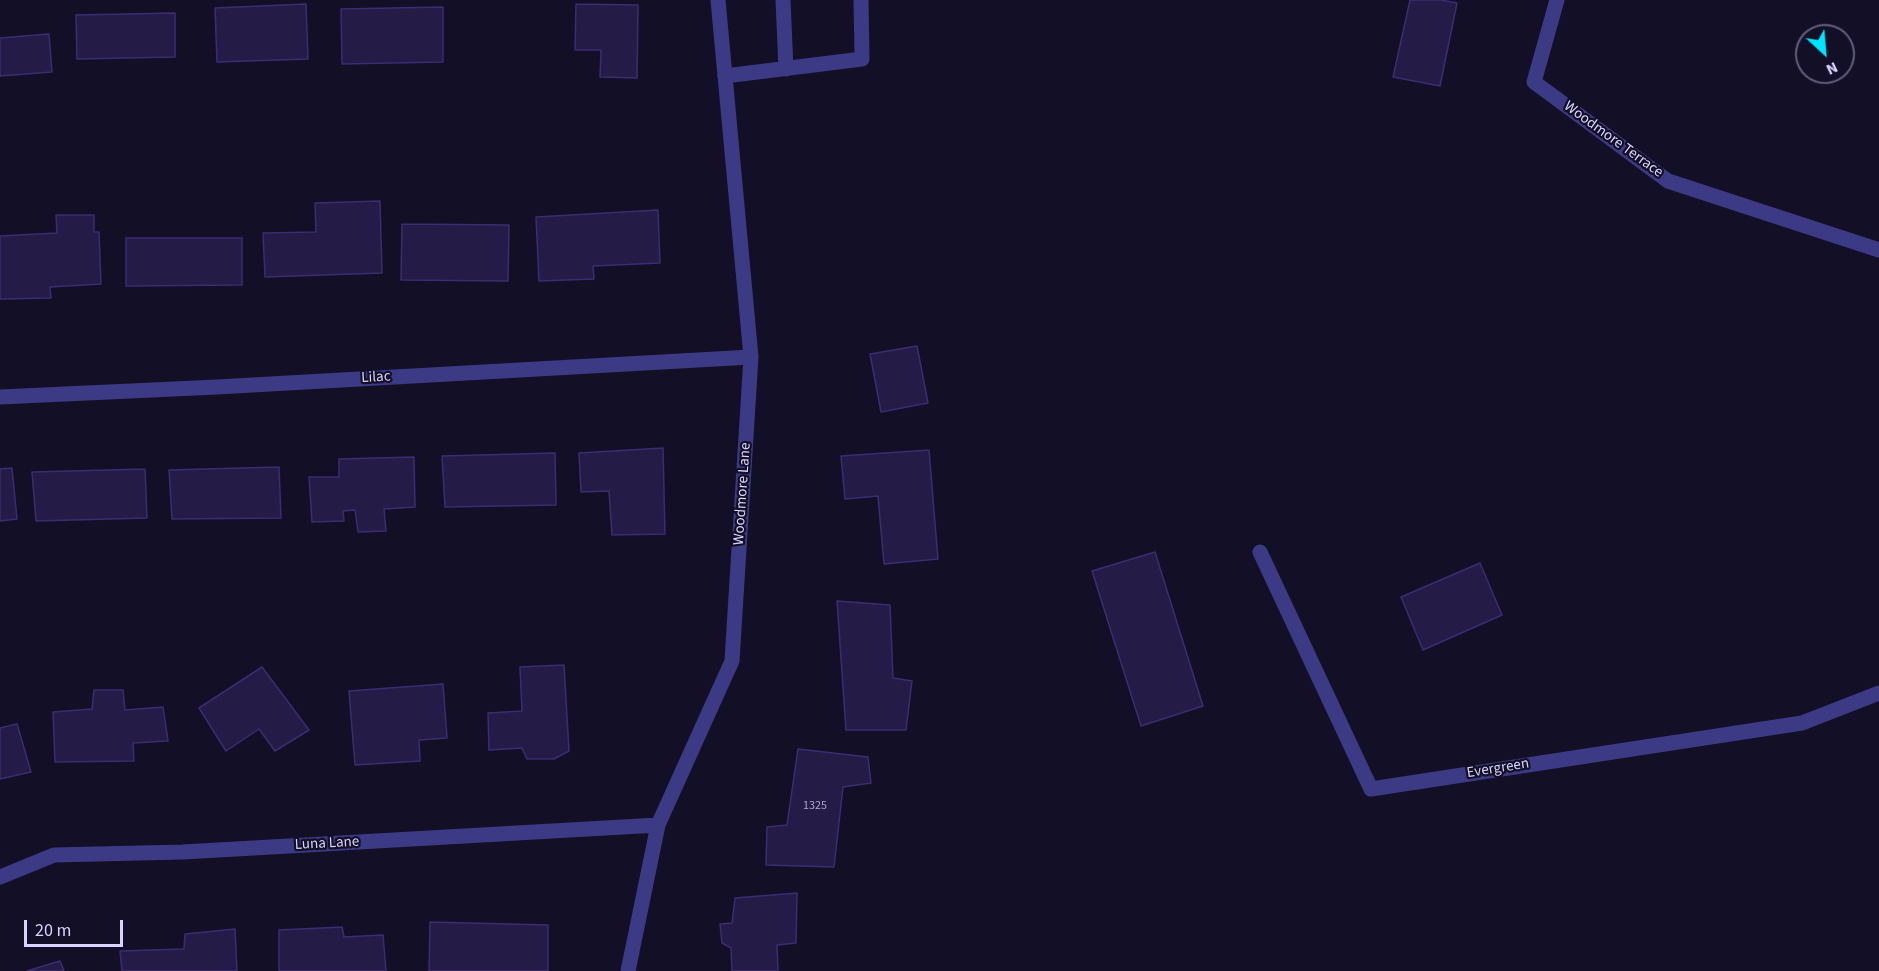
<!DOCTYPE html>
<style>
body{margin:0}
#map{position:relative;width:1879px;height:971px;overflow:hidden;background:#130f26;font-family:"Source Sans 3",sans-serif}
canvas{display:block}
.north{position:absolute;left:1795px;top:24px;width:60px;height:60px;box-sizing:border-box;background:#130f26;border:2px solid #625e7d;border-radius:50%;rotate:154deg;font-size:16px;font-weight:700;line-height:24px;text-align:center;color:#d9d4ff}
.north::after{content:'';display:block;margin:auto;width:21px;height:27px;background:#00e5ff;clip-path:polygon(50% 0,100% 100%,50% 72%,0 100%)}
.scale{position:absolute;left:24px;top:920px;width:99px;height:27px;box-sizing:border-box;border:3px solid #d9d4ff;border-top:0;padding-left:8px;font-size:18px;line-height:21px;white-space:nowrap;color:#d9d4ff;-webkit-text-stroke:4px #130f26;paint-order:stroke}
</style>
<div id="map">
<canvas width="1879" height="971"></canvas>
<div class="north">N</div>
<div class="scale">20 m</div>
</div>
<script>
const ctx = document.querySelector('canvas').getContext('2d');
ctx.lineJoin = 'round';
function fill(path, color) { ctx.fillStyle = color; ctx.fill(path, 'evenodd'); }
const shape = rows => new Path2D(rows.map(r => 'M' + r).join(''));
function trace(path, color, width, dash) { ctx.strokeStyle = color; ctx.lineWidth = width; ctx.lineCap = dash ? 'butt' : 'round'; ctx.setLineDash(dash || []); ctx.stroke(path); }
function write(font, color, halo, rows, align = 'center') {
  ctx.font = font + ' "Source Sans 3",sans-serif'; ctx.lineWidth = 4.5; ctx.setLineDash([]); ctx.textBaseline = 'middle'; ctx.strokeStyle = halo; ctx.fillStyle = color; for (const [text, x, y, turn = 0] of rows) {
    ctx.save(); ctx.translate(x, y); ctx.rotate((+turn || 0) * Math.PI / 180); ctx.textAlign = isNaN(turn) ? turn : align; if (halo) ctx.strokeText(text, 0, 0); ctx.fillText(text, 0, 0); ctx.restore();
  }
}
const building = shape([
 [1410,0,1441,0,1457,3,1440,86,1393,77,1410,0],
 [306,4,308,59,217,62,215,8,306,4],
 [576,4,638,5,637,78,600,77,601,50,575,50,576,4],
 [443,7,443,62,342,64,341,9,443,7],
 [175,13,175,57,77,59,76,15,175,13],
 [49,34,52,72,0,76,0,38,49,34],
 [380,201,382,273,265,277,263,233,316,232,315,203,380,201],
 [658,210,660,263,593,266,594,279,539,281,536,217,658,210],
 [56,215,94,215,94,232,99,232,101,284,50,287,51,298,0,299,0,236,57,233,56,215],
 [402,224,509,225,508,281,401,280,402,224],
 [126,238,242,238,242,285,126,286,126,238],
 [917,346,928,403,881,412,870,354,917,346],
 [663,448,665,534,612,535,609,491,581,492,579,453,663,448],
 [929,450,938,559,884,564,878,496,845,499,841,456,929,450],
 [555,453,556,505,445,507,442,456,555,453],
 [414,457,415,507,384,509,386,531,358,532,355,510,343,511,344,521,312,522,309,477,339,477,339,459,414,457],
 [279,467,281,518,172,519,169,470,279,467],
 [12,468,17,519,0,521,0,469,12,468],
 [145,469,147,518,36,521,32,472,145,469],
 [1155,552,1203,706,1141,726,1092,571,1155,552],
 [1480,563,1502,615,1423,650,1401,597,1480,563],
 [837,601,890,605,893,678,912,681,906,730,846,730,837,601],
 [564,665,569,751,554,759,527,759,522,748,489,750,488,713,522,711,520,667,564,665],
 [262,667,309,730,275,751,259,729,226,751,199,708,262,667],
 [443,684,447,738,419,740,420,761,355,765,349,691,443,684],
 [94,690,123,690,125,710,163,707,168,741,133,743,134,761,55,762,53,712,92,709,94,690],
 [17,724,31,772,0,779,0,728,17,724],
 [798,749,868,757,871,783,843,787,834,867,766,865,767,827,787,825,798,749],
 [797,893,796,943,777,945,778,971,732,971,731,948,722,943,720,924,732,923,735,898,797,893],
 [430,922,548,925,548,971,429,971,430,922],
 [342,927,344,937,383,935,386,971,279,971,279,930,342,927],
 [235,929,237,971,122,971,120,951,184,949,185,934,235,929],
 [60,961,64,971,27,971,60,961]
]);
fill(building, '#241b47');
trace(building, '#3b2d73', 1.5);
trace(shape([
 [783,0,786,69],
 [725,76,862,59,861,0]
]), '#3d3a85', 15);
trace(shape([
 [1557,0,1534,82,1668,181,1879,250],
 [0,397,217,387,751,357],
 [1260,552,1371,789,1802,723,1879,693],
 [0,877,54,855,183,852,658,825],
 [628,971,658,825,732,661,751,357,718,0]
]), '#3d3a85', 15);
write('12px', '#aca6d1', null, [
 ["1325",815,806]
]);
write('15px', '#d9d4ff', '#130f26', [
 ["Woodmore Terrace",1613,140,36],
 ["Lilac",376,378,-3],
 ["Woodmore Lane",743,494,-86],
 ["Evergreen",1498,769,-9],
 ["Luna Lane",327,844,-3]
]);
</script>
